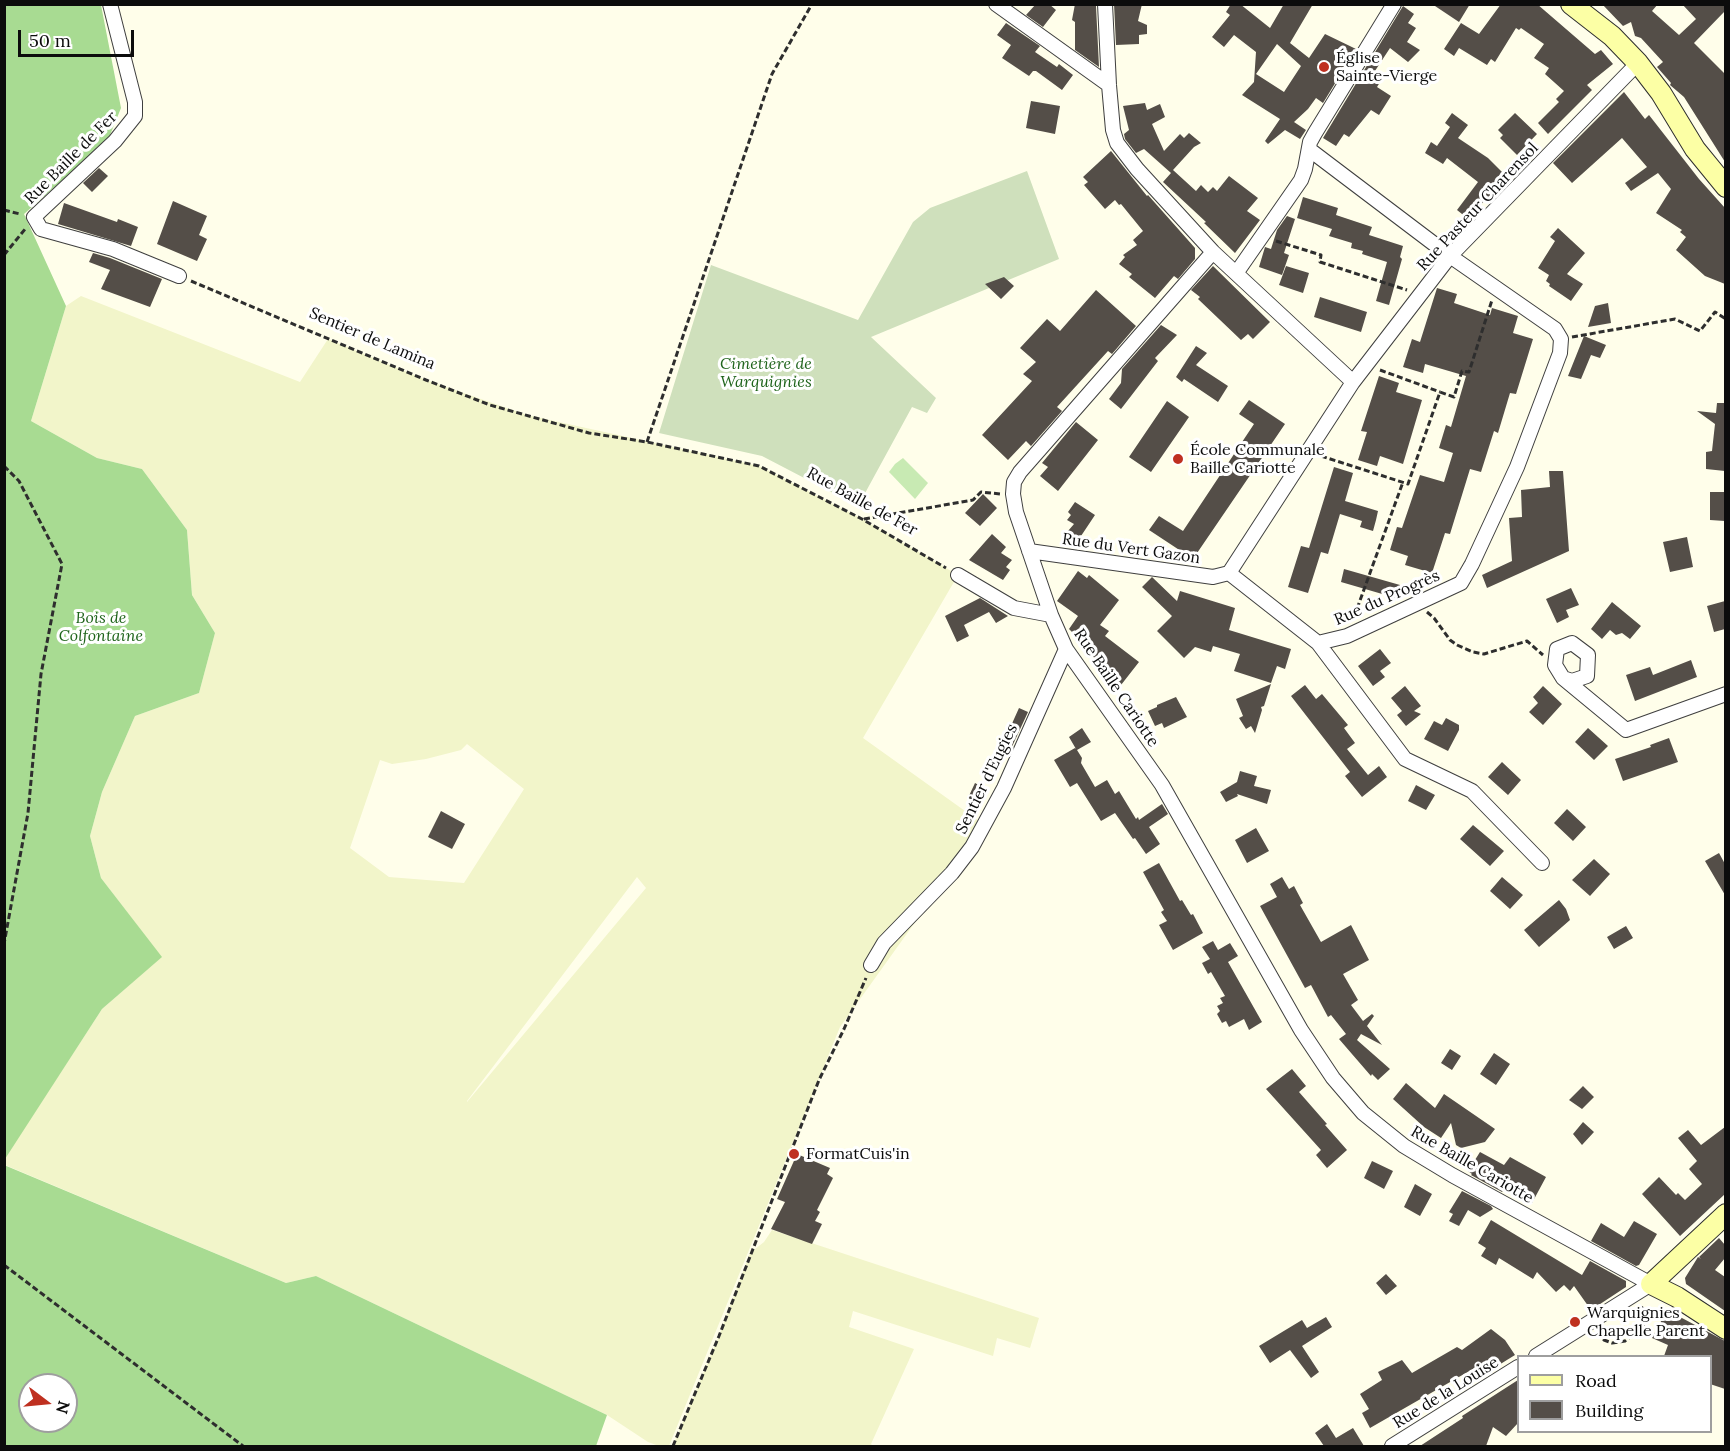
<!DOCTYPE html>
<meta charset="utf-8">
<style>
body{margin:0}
#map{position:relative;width:1730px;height:1451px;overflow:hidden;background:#fffeea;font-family:Lora,serif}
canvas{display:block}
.frame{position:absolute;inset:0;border:6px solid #0c0c0c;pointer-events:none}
.legend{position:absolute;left:1517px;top:1355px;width:195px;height:78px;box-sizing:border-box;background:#fff;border:2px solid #9e9e9e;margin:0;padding:8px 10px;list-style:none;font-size:18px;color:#0c0c0c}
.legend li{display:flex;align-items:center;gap:12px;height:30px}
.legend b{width:30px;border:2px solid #9e9e9e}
.north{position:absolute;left:18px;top:1373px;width:60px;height:60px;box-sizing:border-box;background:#fff;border:2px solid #9e9e9e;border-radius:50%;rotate:106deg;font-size:16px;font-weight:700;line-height:24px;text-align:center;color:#0c0c0c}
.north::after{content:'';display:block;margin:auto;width:21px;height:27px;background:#bf3020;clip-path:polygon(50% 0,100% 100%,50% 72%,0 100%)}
.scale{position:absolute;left:18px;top:30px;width:116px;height:27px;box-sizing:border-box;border:3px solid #0c0c0c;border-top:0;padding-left:8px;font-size:18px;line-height:21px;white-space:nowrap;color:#0c0c0c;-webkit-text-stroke:4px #fff;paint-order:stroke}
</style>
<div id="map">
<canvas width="1730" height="1451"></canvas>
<div class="frame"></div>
<ul class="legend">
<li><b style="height:8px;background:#fcffa5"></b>Road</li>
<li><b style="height:16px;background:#544e48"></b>Building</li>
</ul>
<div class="north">N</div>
<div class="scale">50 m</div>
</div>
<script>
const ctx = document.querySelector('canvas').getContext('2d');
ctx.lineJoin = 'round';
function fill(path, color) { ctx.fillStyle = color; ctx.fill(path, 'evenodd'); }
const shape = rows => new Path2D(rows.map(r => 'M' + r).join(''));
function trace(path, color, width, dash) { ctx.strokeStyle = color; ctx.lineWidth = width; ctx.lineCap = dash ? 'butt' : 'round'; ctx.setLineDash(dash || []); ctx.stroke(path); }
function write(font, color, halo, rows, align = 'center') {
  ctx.font = font + ' Lora,serif'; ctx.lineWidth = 6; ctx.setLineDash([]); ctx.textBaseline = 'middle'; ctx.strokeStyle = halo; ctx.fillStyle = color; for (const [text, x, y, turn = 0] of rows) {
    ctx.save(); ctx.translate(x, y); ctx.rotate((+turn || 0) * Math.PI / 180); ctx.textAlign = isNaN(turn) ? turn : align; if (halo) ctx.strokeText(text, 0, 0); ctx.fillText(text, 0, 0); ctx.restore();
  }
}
fill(shape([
 [81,296,300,382,328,339,426,380,527,415,759,466,862,519,958,575,863,738,979,821,974,840,840,1027,669,1446,659,1446,648,1442,607,1415,316,1276,286,1283,5,1165,4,1159,102,1009,161,957,101,878,90,836,102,792,135,716,199,693,215,633,192,595,187,530,142,469,97,458,31,421,66,306],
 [467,744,524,789,464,883,389,877,350,848,380,760,392,764,426,759,461,750],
 [637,877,646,888,467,1102,467,1101],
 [772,1230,1039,1318,1030,1348,997,1338,993,1356,853,1311,849,1327,914,1349,871,1444,873,1446,673,1446,719,1336,750,1253,764,1242]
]), '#f2f5ca');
fill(shape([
 [903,458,928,483,915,499,889,472,895,464]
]), '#c8eab3');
fill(shape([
 [5,5,101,5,121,108,108,140,24,214,66,306,31,421,97,458,142,469,187,530,192,595,215,633,199,693,135,716,102,792,90,836,101,878,162,957,102,1009,5,1159],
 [4,1165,286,1283,316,1276,607,1415,596,1446,5,1446],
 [30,1385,66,1385,66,1421,30,1421]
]), '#a8db92');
fill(shape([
 [1027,171,1059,259,871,337,936,398,927,413,912,407,858,506,762,456,659,433,711,265,858,320,913,222,930,208]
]), '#cfe0bc');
fill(shape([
 [1036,4,1049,4,1056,10,1043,27,1026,15],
 [1075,4,1096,6,1099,67,1075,50,1075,22,1072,20],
 [1114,4,1142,4,1138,21,1147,25,1147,34,1139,35,1139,44,1116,45],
 [1231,4,1240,4,1270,28,1284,4,1313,4,1290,43,1309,58,1325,34,1356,49,1323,103,1316,98,1308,109,1294,122,1306,130,1300,139,1285,130,1268,144,1265,141,1280,119,1242,95,1254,82,1256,52,1234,35,1224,47,1212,37,1230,15,1226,12],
 [1277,44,1301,66,1284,92,1256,74],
 [1432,4,1470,4,1459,22],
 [1501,4,1537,4,1595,54,1601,50,1613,64,1587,85,1592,90,1548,134,1538,123,1559,102,1556,99,1564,91,1545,74,1549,68,1534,58,1544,44,1521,28,1519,30,1516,28,1495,62,1491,59,1487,65,1459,48,1454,56,1444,49,1461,23,1479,34],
 [1602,4,1658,4,1652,11,1679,35,1696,19,1682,4,1725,4,1725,11,1694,43,1725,74,1725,162,1684,97,1670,85,1671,83,1657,67,1663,62,1641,38,1635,36,1631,22,1623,26],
 [1403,6,1414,14,1408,23,1416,28,1407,42,1420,50,1408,62,1390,48,1373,74,1382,79,1377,87,1391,96,1379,115,1371,110,1349,137,1344,134,1336,146,1323,138],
 [1006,23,1040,46,1035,52,1057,67,1059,64,1073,75,1062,90,1036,71,1033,71,1029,76,1002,58,1011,45,997,35],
 [1624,92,1645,119,1649,115,1699,179,1725,208,1725,284,1705,276,1676,250,1686,237,1680,232,1682,230,1656,213,1671,189,1658,173,1631,191,1625,183,1647,167,1622,138,1572,183,1553,163],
 [1031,101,1060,106,1055,134,1026,128],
 [1145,103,1147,110,1160,104,1165,117,1152,124,1164,151,1180,134,1184,138,1189,133,1201,143,1194,147,1173,170,1196,191,1201,185,1208,192,1213,187,1217,191,1229,176,1258,198,1247,211,1260,220,1235,253,1204,223,1206,222,1163,182,1171,173,1144,149,1136,153,1125,139,1124,134,1129,130,1123,106],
 [1452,113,1468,125,1458,138,1488,158,1508,178,1467,218,1457,210,1478,182,1447,158,1443,164,1425,153,1431,142,1437,146,1450,127,1445,123],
 [1515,113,1537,134,1517,155,1500,138,1503,135,1498,130],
 [1111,151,1147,196,1148,195,1195,248,1195,259,1178,279,1174,276,1155,298,1129,277,1132,274,1119,264,1125,257,1123,255,1137,245,1133,240,1143,231,1121,204,1119,205,1115,200,1105,209,1084,185,1088,182,1083,177],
 [99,168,108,176,92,192,83,183],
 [1303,197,1338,208,1336,215,1372,227,1369,235,1403,246,1400,257,1402,259,1389,305,1376,301,1387,262,1362,254,1363,251,1351,248,1352,243,1329,236,1332,229,1297,218],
 [173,201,207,216,199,235,207,239,197,261,157,244],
 [64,203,117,222,118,219,138,227,131,246,58,224],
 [1287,216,1295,219,1284,253,1289,255,1282,275,1259,267,1265,247,1271,249,1277,230],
 [1558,228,1585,253,1567,274,1583,284,1571,301,1549,286,1550,284,1546,281,1549,275,1538,268,1555,241,1550,237],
 [93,253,110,258,162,279,150,307,101,289,110,270,89,262],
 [1213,266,1270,322,1253,339,1248,334,1241,340,1198,299,1200,297,1191,290],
 [1286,266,1309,273,1303,293,1279,285],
 [1004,277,1014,286,1001,299,985,284],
 [1437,288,1457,294,1454,303,1490,315,1492,308,1518,316,1513,333,1533,339,1516,394,1510,393,1498,433,1494,431,1481,472,1470,469,1450,534,1445,533,1432,573,1405,565,1408,556,1390,550,1397,527,1402,528,1420,475,1444,482,1453,453,1439,448,1446,425,1451,427,1466,376,1425,364,1423,373,1403,367,1412,339,1420,342],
 [1096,290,1136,326,1112,354,1108,351,1057,407,1062,411,1031,446,1026,441,1008,460,982,435,1032,381,1023,374,1036,362,1020,348,1047,319,1060,331],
 [1320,297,1367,312,1361,332,1314,317],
 [1608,303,1611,323,1588,327,1595,306],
 [1161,325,1177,335,1155,358,1158,361,1121,409,1109,399,1121,383,1122,369],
 [1584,336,1606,345,1600,358,1591,355,1581,379,1568,376],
 [1196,346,1207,353,1196,365,1228,386,1218,402,1184,379,1182,382,1176,377],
 [1379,376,1399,383,1396,392,1422,400,1403,464,1380,456,1377,466,1358,460,1367,432,1361,431],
 [1249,400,1285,424,1193,559,1149,530,1159,516,1183,531,1254,424,1239,414],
 [1167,401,1189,417,1151,472,1129,457],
 [1717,403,1725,403,1725,471,1706,469,1706,452,1712,451,1715,424,1697,411,1716,413],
 [1076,422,1098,440,1058,491,1040,476,1048,467,1042,463],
 [1334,467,1353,473,1345,501,1378,511,1376,520,1373,531,1360,527,1362,521,1340,514,1328,554,1321,552,1308,593,1288,587,1301,546,1309,548],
 [1549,471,1563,471,1569,551,1487,588,1482,575,1512,561,1509,518,1522,517,1521,490,1550,487],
 [1710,492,1725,492,1725,521,1710,520],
 [983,494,997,508,980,526,965,513],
 [1075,502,1095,515,1079,539,1068,531,1074,524,1067,520,1071,515,1068,512],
 [992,534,1006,547,1001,553,1012,560,1006,567,1010,570,1003,580,969,560],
 [1687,537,1693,567,1670,572,1663,542],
 [1344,569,1400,585,1396,598,1341,582],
 [1078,571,1087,578,1089,575,1119,600,1100,625,1109,631,1105,636,1139,662,1121,685,1111,678,1114,674,1080,646,1081,645,1075,640,1077,637,1069,629,1078,616,1057,601],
 [1152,577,1177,601,1180,591,1235,608,1229,630,1291,649,1285,669,1277,666,1271,683,1234,671,1240,654,1213,646,1211,652,1195,647,1184,658,1157,631,1172,616,1142,587],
 [1571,588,1579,605,1566,610,1569,617,1557,623,1546,599],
 [980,598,1008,616,996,623,989,612,964,625,969,636,957,642,945,616],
 [1725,601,1725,629,1714,632,1707,606],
 [1612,602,1641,626,1630,639,1622,633,1616,635,1610,630,1602,639,1591,629],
 [1380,649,1391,663,1380,671,1385,677,1373,686,1358,666],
 [1691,660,1697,677,1635,701,1626,675,1650,667,1653,675],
 [1271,684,1264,706,1261,707,1262,710,1255,733,1251,726,1246,729,1239,718,1243,716,1236,699],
 [1305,685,1316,699,1322,694,1348,725,1344,728,1355,743,1347,749,1368,775,1379,766,1387,777,1362,797,1345,776,1350,772,1291,696],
 [1405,686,1421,706,1414,711,1421,714,1406,726,1397,715,1402,711,1391,698],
 [1543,686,1562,704,1543,725,1529,712,1538,703,1533,697],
 [1176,697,1187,717,1164,728,1162,723,1155,726,1148,711,1157,707,1157,705],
 [1019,708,1028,712,1010,751,1001,748],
 [1446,718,1459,725,1459,730,1448,751,1424,739,1434,721,1442,725],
 [1082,728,1091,742,1077,750,1082,758,1081,763,1095,787,1107,780,1115,794,1119,791,1136,819,1138,817,1139,820,1162,804,1168,814,1149,827,1160,844,1146,854,1135,838,1133,839,1115,813,1101,821,1077,783,1070,787,1054,760,1075,748,1076,749,1069,737],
 [1588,728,1608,746,1594,760,1575,742],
 [1669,738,1678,762,1623,781,1615,759,1651,747,1650,745],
 [1502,762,1521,780,1508,795,1488,777],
 [1240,771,1257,776,1254,786,1271,790,1267,804,1237,794,1238,796,1226,802,1220,792,1237,782],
 [975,783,986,789,981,804,968,798],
 [1416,785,1435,795,1426,810,1408,801],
 [1567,809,1586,827,1573,841,1554,823],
 [441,811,465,824,452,849,428,837],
 [1473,825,1504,851,1490,866,1460,839],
 [1256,828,1269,851,1247,863,1235,840],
 [1719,853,1725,864,1725,895,1705,861],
 [1594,859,1610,874,1590,896,1572,880],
 [1159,863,1180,901,1182,900,1191,915,1193,914,1203,933,1173,950,1159,925,1167,921,1161,912,1164,910,1143,872],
 [1282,877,1289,889,1294,886,1303,903,1300,905,1321,942,1351,925,1369,960,1343,974,1358,1000,1351,1005,1363,1021,1372,1014,1374,1016,1367,1026,1382,1045,1361,1034,1357,1040,1390,1069,1378,1080,1372,1074,1371,1076,1339,1039,1346,1034,1331,1015,1328,1017,1311,985,1305,988,1260,906,1277,897,1270,884],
 [1502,877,1523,895,1510,909,1490,891],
 [1559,900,1566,909,1570,920,1539,947,1524,930],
 [1626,926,1633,938,1614,949,1607,937],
 [1213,941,1218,950,1230,943,1238,956,1228,962,1262,1022,1249,1030,1244,1019,1229,1027,1226,1021,1222,1023,1217,1014,1220,1011,1217,1006,1223,1003,1220,998,1225,996,1211,972,1208,974,1202,963,1210,959,1202,947],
 [1450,1049,1461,1056,1452,1070,1441,1063],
 [1494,1053,1510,1064,1496,1085,1480,1074],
 [1292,1069,1306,1086,1299,1092,1327,1124,1325,1125,1347,1150,1327,1168,1316,1155,1321,1150,1266,1089],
 [1406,1083,1435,1108,1444,1094,1495,1129,1485,1142,1461,1148,1456,1145,1451,1123,1441,1138,1424,1127,1393,1099],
 [1583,1086,1594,1097,1582,1109,1569,1100],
 [1583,1122,1594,1132,1582,1145,1573,1134],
 [1725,1127,1725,1194,1680,1236,1642,1194,1659,1177,1676,1195,1678,1193,1685,1200,1702,1184,1689,1169,1697,1161,1678,1138,1688,1130,1701,1145],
 [1480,1152,1504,1165,1510,1157,1546,1177,1532,1203,1505,1188,1502,1192,1471,1175,1472,1174,1468,1171],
 [797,1154,830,1168,827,1174,833,1178,817,1210,820,1212,815,1221,822,1224,812,1244,771,1229,785,1202,777,1199],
 [1372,1161,1393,1171,1384,1189,1364,1178],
 [1415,1184,1432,1194,1420,1216,1404,1207],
 [1462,1191,1491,1206,1493,1209,1480,1217,1468,1210,1459,1226,1449,1221,1453,1214,1449,1212],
 [1491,1220,1582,1275,1590,1261,1626,1281,1626,1287,1591,1310,1574,1286,1570,1291,1564,1285,1556,1292,1537,1272,1533,1279,1499,1258,1496,1265,1481,1256,1486,1248,1478,1243],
 [1634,1221,1657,1234,1639,1265,1636,1266,1591,1241,1601,1223,1624,1237],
 [1719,1238,1725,1245,1725,1258,1715,1270,1725,1277,1725,1311,1686,1284,1685,1278,1698,1257,1701,1259,1699,1257],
 [1386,1274,1397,1286,1386,1295,1376,1283],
 [1667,1310,1725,1341,1725,1389,1710,1384,1710,1356,1664,1356,1668,1345,1652,1338],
 [1326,1317,1332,1327,1302,1346,1319,1372,1311,1378,1290,1350,1270,1363,1259,1346,1302,1320,1307,1328],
 [1491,1329,1505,1340,1515,1355,1494,1368,1485,1362,1370,1428,1362,1413,1369,1409,1360,1394,1382,1380,1378,1372,1402,1360,1412,1373,1457,1347,1462,1350],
 [1518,1380,1518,1423,1506,1436,1493,1427,1486,1446,1420,1446,1463,1418,1462,1416],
 [1327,1424,1336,1438,1353,1428,1364,1446,1322,1446,1324,1446,1315,1433]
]), '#544e48');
const street = shape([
 [110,4,135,102,135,116,115,141,34,217,41,229,113,249,179,276],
 [996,4,1109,85],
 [1105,4,1109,85,1113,130,1117,143,1137,169,1213,252,1353,382,1229,573],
 [1213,252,1020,472,1014,482,1013,494,1016,512,1051,615,1066,649,1162,785,1301,1030,1333,1078,1363,1113,1404,1146,1452,1175,1651,1284,1536,1356],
 [1237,272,1301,180,1305,169,1310,142,1315,133,1394,4],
 [1353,382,1450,256,1638,63],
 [1029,551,1213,577,1229,573],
 [1229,573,1318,643,1347,636,1461,583,1472,564,1517,467,1560,353,1561,339,1555,329,1450,256,1310,150],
 [958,575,1014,608,1051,615],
 [1318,643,1405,759,1472,791,1542,863],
 [1563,678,1572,681,1587,676,1588,655,1572,643,1557,649,1555,665,1563,678,1626,730,1726,694],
 [871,965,884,943,952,873,972,847,1004,788,1066,649],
 [1392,1446,1518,1367]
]);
const secondary = shape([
 [1571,4,1612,36,1638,63,1661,93,1695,149,1726,187],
 [1726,1214,1651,1284,1677,1297,1726,1329]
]);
trace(street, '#3f3f3f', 16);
trace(secondary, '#2e2e2e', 22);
trace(shape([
 [4,210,20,214],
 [1276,241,1321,255,1320,262,1407,290],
 [4,255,26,228],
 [191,281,426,380,490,405,589,433,647,442,759,466,862,519,946,568],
 [1572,337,1675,319,1700,331,1715,312,1726,319],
 [1380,370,1440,392],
 [647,442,772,74,812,4],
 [1321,456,1408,484,1440,392,1454,397,1462,371,1469,372,1492,300],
 [4,466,19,481,62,564,41,674,28,813,4,944],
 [864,519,973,500,981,492,1000,494],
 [1427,612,1434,618,1450,640,1457,645,1473,652,1484,654,1527,641,1543,655],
 [1354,617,1403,482],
 [4,1265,243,1446],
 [1598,1332,1604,1340,1612,1343,1625,1341,1643,1326,1647,1312,1641,1307],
 [673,1446,719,1336,819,1080,844,1029,866,978]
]), '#2e2e2e', 3, [6, 3]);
trace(street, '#fff', 14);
trace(secondary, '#fcffa5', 20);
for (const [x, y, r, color] of [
 [1324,67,6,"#bf3020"],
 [1178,459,6,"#bf3020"],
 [794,1154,6,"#bf3020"],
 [1575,1322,6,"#bf3020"]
]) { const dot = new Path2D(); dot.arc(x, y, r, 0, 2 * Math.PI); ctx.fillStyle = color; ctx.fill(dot); trace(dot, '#fff', 2); }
write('16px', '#0c0c0c', '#fff', [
 ["Église",1336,58],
 ["Sainte-Vierge",1336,76],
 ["École Communale",1190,450],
 ["Baille Cariotte",1190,468],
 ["FormatCuis'in",806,1154],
 ["Warquignies",1587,1313],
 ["Chapelle Parent",1587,1331]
], 'left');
write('16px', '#0c0c0c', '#fff', [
 ["Rue Baille de Fer",71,158,-45],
 ["Rue Pasteur Charensol",1478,207,-47],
 ["Sentier de Lamina",372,339,23],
 ["Rue Baille de Fer",862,502,29],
 ["Rue du Vert Gazon",1131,549,8],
 ["Rue du Progrès",1387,598,-24],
 ["Rue Baille Cariotte",1116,688,56],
 ["Sentier d'Eugies",987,779,-64],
 ["Rue Baille Cariotte",1472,1165,30],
 ["Rue de la Louise",1446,1393,-32]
]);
write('italic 16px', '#1f641b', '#fff', [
 ["Cimetière de",766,364],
 ["Warquignies",766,382],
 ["Bois de",101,618],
 ["Colfontaine",101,636]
]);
</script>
